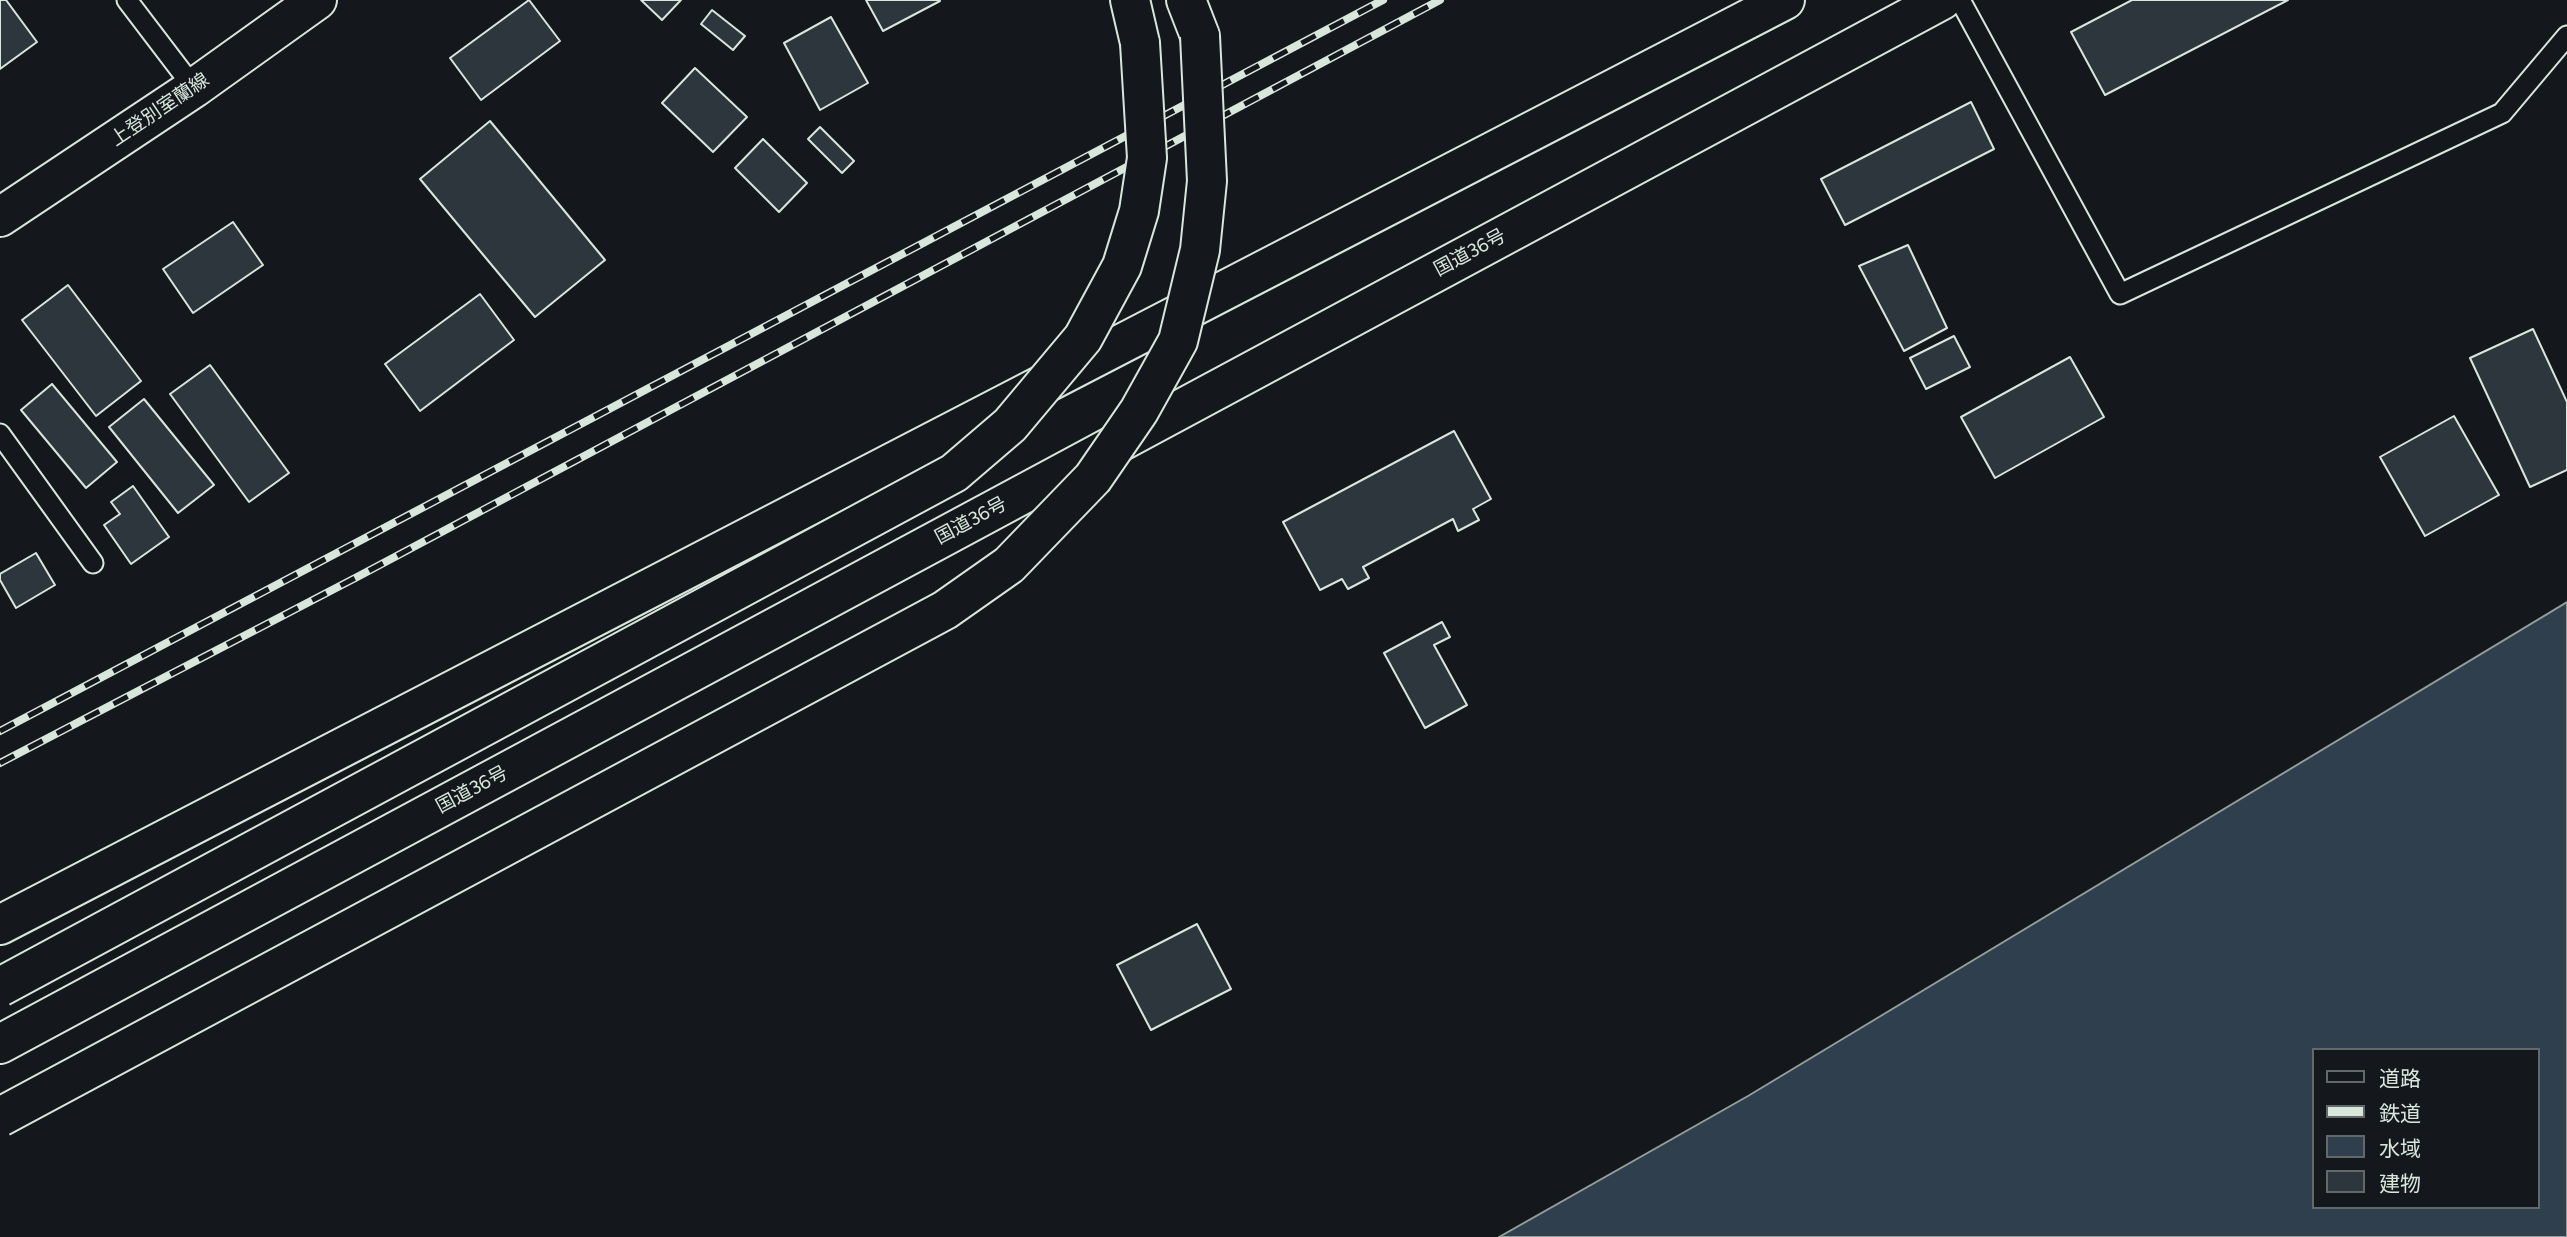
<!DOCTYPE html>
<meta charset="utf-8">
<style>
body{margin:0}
#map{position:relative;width:2567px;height:1237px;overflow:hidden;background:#14181c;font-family:Figtree,"Noto Sans JP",sans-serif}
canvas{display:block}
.legend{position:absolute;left:2312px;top:1048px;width:228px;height:161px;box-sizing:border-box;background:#14181c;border:2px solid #626a69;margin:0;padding:9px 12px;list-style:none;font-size:21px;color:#d8e6dc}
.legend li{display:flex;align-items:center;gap:14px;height:35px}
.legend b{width:35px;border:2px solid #626a69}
</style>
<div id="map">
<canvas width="2567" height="1237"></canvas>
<ul class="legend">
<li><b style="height:9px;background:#14181c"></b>道路</li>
<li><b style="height:9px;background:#d8e6dc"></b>鉄道</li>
<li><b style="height:19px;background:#2f3f4d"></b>水域</li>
<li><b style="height:19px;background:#2c363c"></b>建物</li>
</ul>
</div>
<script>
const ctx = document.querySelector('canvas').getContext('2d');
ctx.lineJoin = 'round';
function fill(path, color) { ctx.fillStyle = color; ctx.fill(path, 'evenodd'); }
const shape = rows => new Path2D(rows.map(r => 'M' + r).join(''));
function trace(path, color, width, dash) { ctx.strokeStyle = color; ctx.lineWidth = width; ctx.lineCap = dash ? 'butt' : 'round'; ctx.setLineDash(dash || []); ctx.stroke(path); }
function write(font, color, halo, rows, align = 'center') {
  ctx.font = font + ' Figtree,"Noto Sans JP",sans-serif'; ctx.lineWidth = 5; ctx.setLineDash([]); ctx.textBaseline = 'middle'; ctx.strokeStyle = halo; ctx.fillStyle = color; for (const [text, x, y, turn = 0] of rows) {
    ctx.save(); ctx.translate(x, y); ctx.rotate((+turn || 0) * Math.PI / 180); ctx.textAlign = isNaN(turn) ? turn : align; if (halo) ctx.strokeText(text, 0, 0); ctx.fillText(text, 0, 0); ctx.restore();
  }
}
const water = shape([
 [2567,602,2567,1237,1499,1237,1748,1096,2567,602],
 [2313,1050,2537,1050,2537,1207,2313,1207,2313,1050]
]);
fill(water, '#2f3f4d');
trace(water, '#939e99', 2);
const building = shape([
 [0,0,6,0,37,42,0,69,0,0],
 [529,0,560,41,481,100,450,58,529,0],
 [641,0,681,0,662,20,641,0],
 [866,0,939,0,940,1,883,31,866,0],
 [2132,0,2288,0,2105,95,2071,32,2132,0],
 [712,10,745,36,733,50,701,24,712,10],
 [831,17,868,83,820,110,784,43,831,17],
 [695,68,747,117,713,152,662,103,695,68],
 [1971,102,1994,149,1845,225,1821,179,1971,102],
 [490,121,605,260,535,317,420,179,490,121],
 [820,127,854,161,842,173,808,139,820,127],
 [763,139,807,183,779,212,735,168,763,139],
 [233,222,263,265,193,313,163,269,233,222],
 [1908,245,1947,328,1904,351,1859,266,1908,245],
 [68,285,141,381,96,416,22,320,68,285],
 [480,294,514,340,420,411,385,364,480,294],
 [2533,329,2567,402,2567,470,2530,487,2470,358,2533,329],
 [1954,336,1970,367,1926,389,1910,358,1954,336],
 [2070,357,2104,417,1995,478,1961,417,2070,357],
 [210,365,289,473,249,502,170,394,210,365],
 [52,384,117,462,86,488,21,410,52,384],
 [144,399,214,485,178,513,109,427,144,399],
 [2454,416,2499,495,2425,536,2380,457,2454,416],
 [1454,431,1491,499,1473,509,1479,520,1458,531,1453,519,1363,567,1369,578,1348,589,1342,579,1320,590,1283,522,1454,431],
 [133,486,169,537,131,564,104,525,120,514,111,502,133,486],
 [36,553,55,585,16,608,0,580,0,574,36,553],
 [1442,622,1450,637,1434,645,1467,705,1425,728,1384,653,1442,622],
 [1197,924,1231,989,1151,1030,1117,965,1197,924]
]);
fill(building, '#2c363c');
trace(building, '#d8e6dc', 2);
const lane = shape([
 [127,0,194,88],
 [1960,0,2120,294,2502,113,2567,36],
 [0,434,93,563]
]);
const secondary = shape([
 [0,217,194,88,317,0]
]);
const highway = shape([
 [1130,0,1140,43],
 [1186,0,1200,36],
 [0,925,1785,0],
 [0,1044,1942,0]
]);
trace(lane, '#d8e6dc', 23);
trace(secondary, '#d8e6dc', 42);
trace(highway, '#d8e6dc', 42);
trace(lane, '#14181c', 19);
trace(secondary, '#14181c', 38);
trace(highway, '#14181c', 38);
const rail = shape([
 [0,731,1383,0],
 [0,763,359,576,1440,0]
]);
trace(rail, '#d8e6dc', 8);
trace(rail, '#14181c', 5, [16]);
const highwayBridge = shape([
 [0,987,954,473,1010,425,1083,338,1122,266,1139,211,1147,158,1140,43],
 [0,1117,945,610,1009,565,1093,478,1139,411,1178,341,1200,250,1207,181,1200,36]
]);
trace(highwayBridge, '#d8e6dc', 42, []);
trace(highwayBridge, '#14181c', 38);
write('19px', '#d8e6dc', '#14181c', [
 ["上登別室蘭線",160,110,-34],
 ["国道36号",1470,253,-28],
 ["国道36号",971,521,-28],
 ["国道36号",472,790,-28]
]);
</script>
